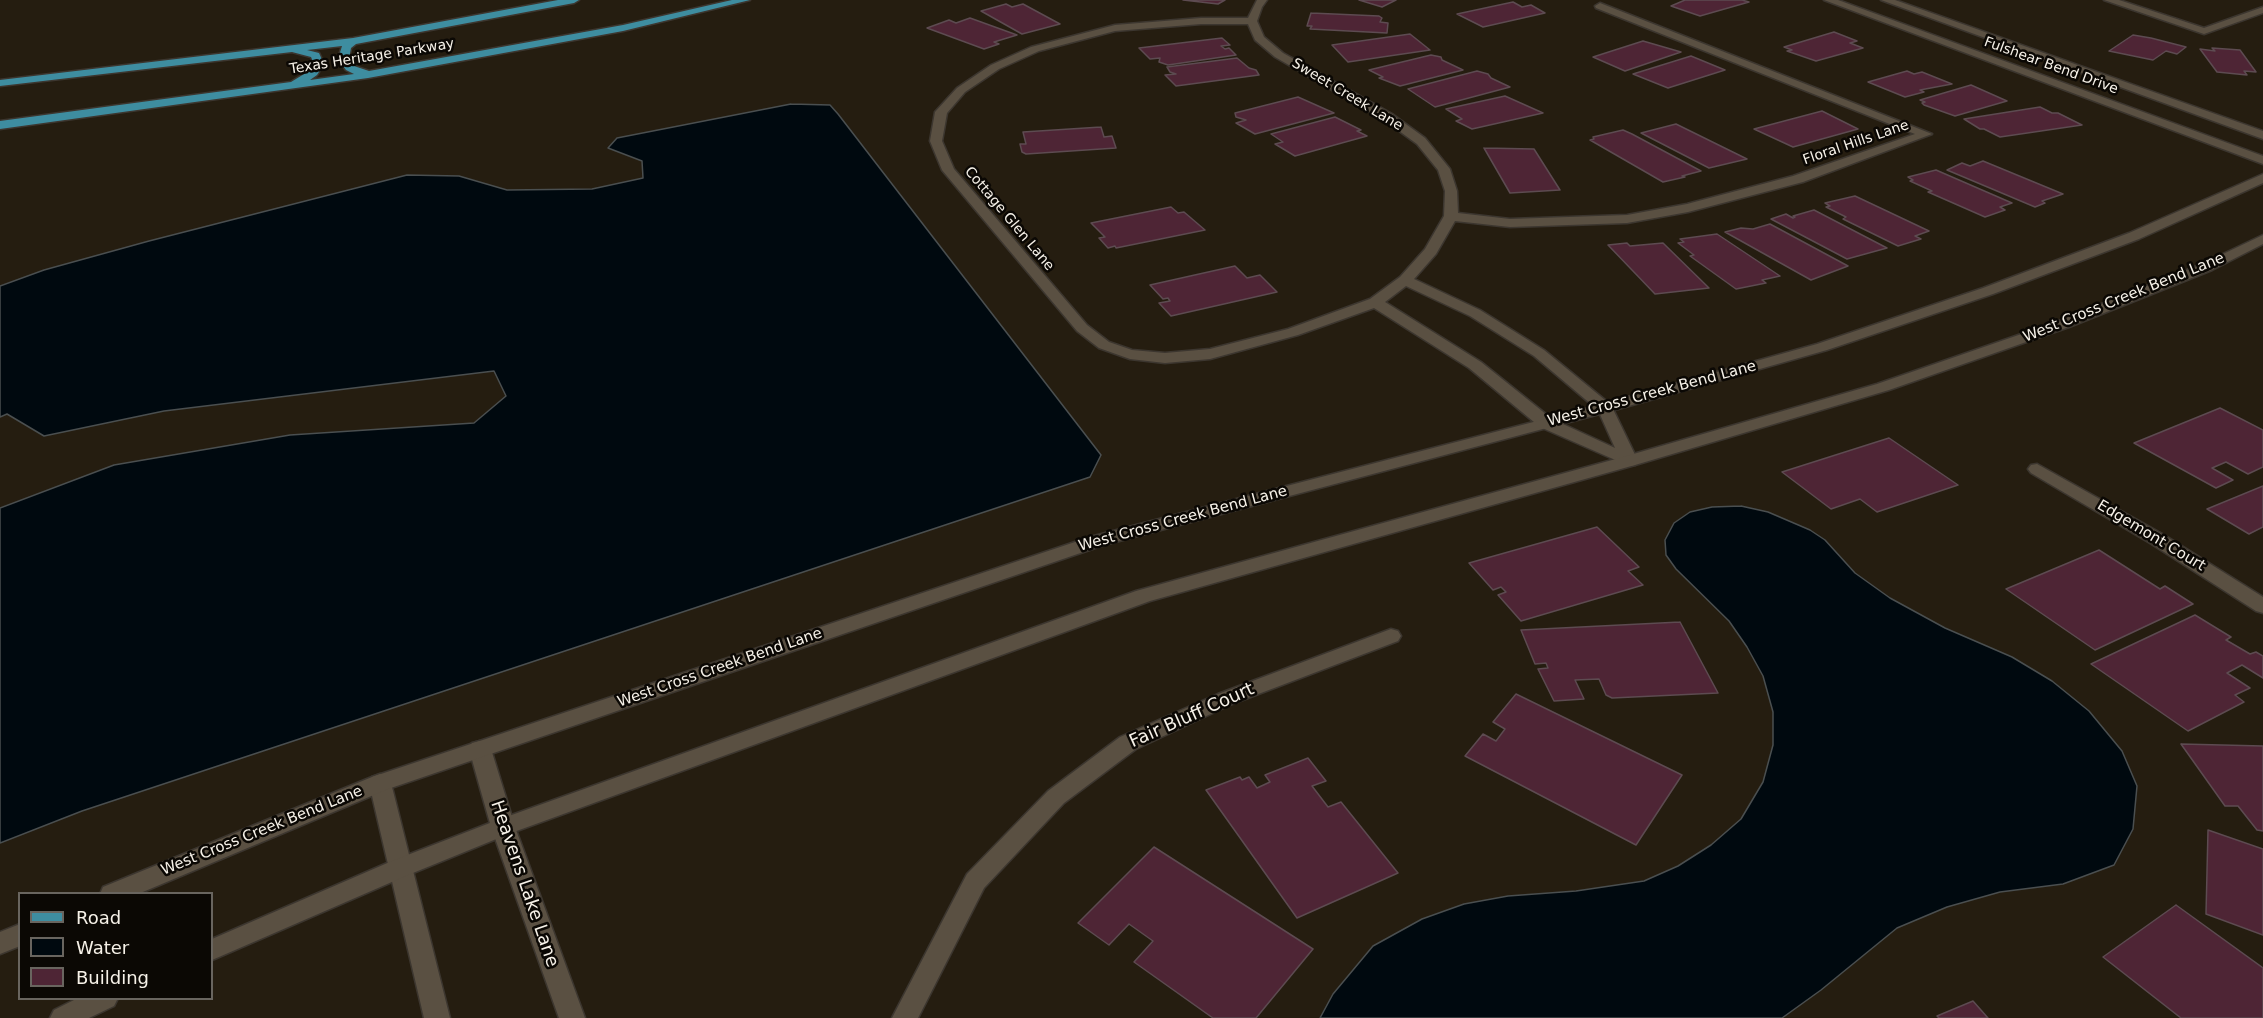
<!DOCTYPE html>
<style>
body{margin:0}
#map{position:relative;width:2263px;height:1018px;overflow:hidden;background:#251d10;font-family:"DejaVu Sans",sans-serif}
canvas{display:block}
.legend{position:absolute;left:18px;top:892px;width:195px;height:108px;box-sizing:border-box;background:#0b0804;border:2px solid #69655f;margin:0;padding:8px 10px;list-style:none;font-size:18px;color:#f6f1e8}
.legend li{display:flex;align-items:center;gap:12px;height:30px}
.legend b{width:30px;border:2px solid #69655f}
</style>
<div id="map">
<canvas width="2263" height="1018"></canvas>
<ul class="legend">
<li><b style="height:8px;background:#3e8da0"></b>Road</li>
<li><b style="height:16px;background:#00090f"></b>Water</li>
<li><b style="height:16px;background:#4e2535"></b>Building</li>
</ul>
</div>
<script>
const ctx = document.querySelector('canvas').getContext('2d');
ctx.lineJoin = 'round';
function fill(path, color) { ctx.fillStyle = color; ctx.fill(path, 'evenodd'); }
const shape = rows => new Path2D(rows.map(r => 'M' + r).join(''));
function trace(path, color, width, dash) { ctx.strokeStyle = color; ctx.lineWidth = width; ctx.lineCap = dash ? 'butt' : 'round'; ctx.setLineDash(dash || []); ctx.stroke(path); }
function write(font, color, halo, rows, align = 'center') {
  ctx.font = font + ' "DejaVu Sans",sans-serif'; ctx.lineWidth = 5; ctx.setLineDash([]); ctx.textBaseline = 'middle'; ctx.strokeStyle = halo; ctx.fillStyle = color; for (const [text, x, y, turn = 0] of rows) {
    ctx.save(); ctx.translate(x, y); ctx.rotate((+turn || 0) * Math.PI / 180); ctx.textAlign = isNaN(turn) ? turn : align; if (halo) ctx.strokeText(text, 0, 0); ctx.fillText(text, 0, 0); ctx.restore();
  }
}
const water = shape([
 [791,104,830,105,838,114,1101,455,1090,477,82,811,0,843,0,508,114,465,290,435,474,423,506,396,494,371,164,411,44,436,7,414,0,417,0,286,44,270,149,241,407,175,459,176,507,190,592,189,643,178,642,161,608,148,617,138,791,104],
 [1741,506,1768,512,1810,530,1825,540,1855,573,1890,598,1945,628,2012,657,2052,681,2089,711,2122,751,2137,786,2133,829,2114,865,2063,884,2000,892,1947,907,1897,928,1821,990,1782,1018,1320,1018,1333,994,1373,946,1422,919,1464,904,1508,896,1576,891,1644,881,1678,866,1711,845,1741,819,1763,782,1773,745,1773,712,1763,676,1747,647,1729,621,1676,569,1666,555,1665,540,1674,523,1690,512,1712,507,1741,506]
]);
fill(water, '#00090f');
trace(water, '#4a4f50', 1.5);
const building = shape([
 [1183,0,1225,0,1218,4,1183,0],
 [1359,0,1396,0,1382,7,1359,0],
 [1685,0,1742,0,1749,2,1700,16,1671,6,1685,0],
 [1513,2,1522,7,1531,5,1545,13,1483,27,1457,14,1513,2],
 [1006,4,1012,7,1023,4,1060,24,1022,34,981,11,1006,4],
 [1311,13,1379,16,1382,18,1380,22,1388,23,1387,33,1310,29,1312,26,1307,26,1311,13],
 [970,18,1017,35,994,42,999,44,984,49,927,28,949,20,956,23,970,18],
 [1834,32,1857,41,1850,43,1863,48,1816,61,1787,51,1792,50,1784,47,1834,32],
 [1410,34,1430,50,1348,62,1332,45,1410,34],
 [2133,35,2151,38,2186,47,2177,54,2166,51,2153,60,2109,51,2133,35],
 [1222,38,1230,45,1221,46,1225,49,1229,48,1236,55,1168,65,1159,62,1160,58,1150,59,1139,48,1222,38],
 [1643,41,1681,52,1625,71,1593,57,1643,41],
 [2212,48,2240,50,2256,72,2244,71,2247,75,2217,72,2200,49,2215,51,2212,48],
 [1431,55,1441,57,1442,60,1463,70,1400,86,1379,78,1383,77,1369,70,1431,55],
 [1691,56,1725,70,1668,88,1633,74,1691,56],
 [1237,58,1249,68,1256,70,1259,75,1176,86,1165,75,1176,74,1170,72,1167,67,1237,58],
 [1477,71,1488,74,1491,78,1510,87,1435,107,1408,89,1477,71],
 [1907,71,1914,74,1922,72,1952,84,1920,90,1924,92,1905,97,1868,82,1907,71],
 [1971,85,2007,101,1955,116,1924,105,1922,103,1925,102,1920,100,1971,85],
 [1505,96,1543,113,1472,129,1456,121,1462,119,1446,109,1505,96],
 [1298,97,1334,113,1255,134,1236,123,1246,120,1236,117,1235,113,1298,97],
 [2040,107,2052,113,2058,113,2082,125,2000,137,1984,129,1980,129,1964,119,2040,107],
 [1822,111,1858,129,1793,147,1754,129,1822,111],
 [1335,117,1361,130,1357,131,1367,136,1295,156,1275,144,1283,142,1271,134,1335,117],
 [1676,124,1747,159,1709,168,1641,133,1676,124],
 [1101,127,1104,137,1112,136,1116,148,1026,154,1022,152,1020,144,1026,144,1023,132,1101,127],
 [1623,130,1632,134,1701,171,1682,176,1685,177,1663,182,1590,140,1594,139,1593,137,1623,130],
 [1484,148,1534,149,1560,190,1510,193,1484,148],
 [1983,161,2063,194,2042,201,2045,203,2035,207,1947,170,1962,163,1970,166,1983,161],
 [1936,170,2012,203,2000,207,2005,210,1985,217,1928,192,1932,191,1910,181,1913,180,1908,177,1936,170],
 [1855,196,1929,231,1915,236,1921,239,1898,246,1843,219,1846,217,1826,207,1830,206,1825,203,1855,196],
 [1171,207,1178,213,1184,212,1205,230,1116,248,1115,246,1108,248,1099,238,1105,237,1091,223,1171,207],
 [1814,210,1887,248,1847,259,1771,219,1786,214,1793,218,1795,217,1793,216,1814,210],
 [1770,224,1848,266,1811,280,1725,232,1741,228,1753,229,1770,224],
 [1717,234,1780,276,1762,280,1766,283,1736,289,1690,256,1694,255,1678,243,1684,242,1680,239,1717,234],
 [1627,243,1630,246,1663,243,1709,288,1655,294,1608,245,1627,243],
 [1235,266,1247,278,1260,275,1277,292,1171,316,1159,303,1170,301,1168,298,1163,299,1150,285,1235,266],
 [2220,408,2263,430,2263,467,2248,474,2226,462,2212,468,2233,480,2216,488,2134,443,2220,408],
 [1889,438,1958,485,1877,512,1860,499,1831,509,1782,472,1889,438],
 [2263,486,2263,527,2249,534,2207,509,2263,486],
 [1597,527,1639,567,1628,571,1643,585,1521,621,1498,595,1506,592,1501,587,1493,590,1469,563,1597,527],
 [2099,550,2160,589,2165,586,2193,604,2095,650,2006,589,2099,550],
 [2195,615,2231,637,2226,640,2250,654,2256,652,2263,656,2263,678,2242,665,2227,673,2250,688,2235,695,2244,702,2188,731,2091,664,2195,615],
 [1680,622,1718,693,1612,698,1606,695,1599,679,1575,680,1584,699,1554,701,1538,669,1548,668,1546,663,1535,664,1521,630,1680,622],
 [1516,694,1682,775,1636,845,1465,756,1483,734,1496,741,1505,729,1493,722,1516,694],
 [2181,744,2263,746,2263,831,2257,830,2238,806,2225,806,2181,744],
 [1308,758,1326,781,1312,786,1328,807,1341,802,1398,873,1297,918,1206,790,1240,777,1242,780,1249,777,1257,788,1270,782,1265,775,1308,758],
 [2208,830,2263,849,2263,935,2206,914,2208,830],
 [1154,847,1313,949,1256,1018,1213,1018,1134,962,1153,941,1129,924,1109,945,1078,923,1154,847],
 [2176,905,2263,968,2263,1018,2181,1018,2103,957,2176,905],
 [1973,1001,1988,1018,1939,1018,1937,1016,1973,1001]
]);
fill(building, '#4e2535');
trace(building, '#5d4b51', 1.5);
const street = shape([
 [1257,0,1267,0,1262,7,1257,21,1264,37,1283,53,1392,114,1425,138,1450,169,1457,191,1458,213,1510,219,1627,215,1687,204,1793,176,1915,134,1596,8,1595,6,1600,3,1932,134,1803,182,1688,212,1627,223,1510,227,1455,221,1436,254,1414,279,1480,310,1544,350,1611,405,1638,461,1635,465,1629,466,1540,427,1469,368,1374,308,1298,335,1210,359,1165,363,1130,359,1099,348,1077,331,942,170,930,141,935,112,957,88,991,65,1031,47,1115,25,1201,18,1248,18,1257,0],
 [1201,24,1248,24,1255,40,1275,57,1384,120,1417,144,1438,170,1445,191,1444,216,1425,249,1400,277,1370,299,1288,329,1210,349,1165,353,1132,350,1109,342,1087,325,954,169,942,141,947,113,965,92,999,69,1039,51,1115,31,1201,24],
 [1406,286,1470,316,1534,356,1598,410,1615,448,1552,419,1481,362,1385,302,1406,286],
 [2104,0,2119,0,2204,28,2263,7,2263,13,2204,34,2104,0],
 [2037,464,2164,535,2263,597,2263,613,2256,611,2150,543,2031,473,2028,469,2031,465,2037,464],
 [1391,629,1398,631,1401,636,1398,641,1232,704,1136,749,1064,803,984,888,918,1018,892,1018,967,874,1048,791,1120,737,1218,694,1391,629],
 [480,741,488,743,491,749,515,827,585,1018,559,1018,491,827,469,749,472,743,480,741],
 [380,774,388,777,391,783,450,1018,424,1018,369,783,372,777,380,774]
]);
const secondary = shape([
 [1824,0,1838,0,2263,156,2263,164,1824,0],
 [1881,0,1895,0,2263,131,2263,139,1881,0],
 [2263,174,2263,183,2139,239,1993,294,1827,350,1611,411,1104,545,388,789,138,894,100,894,103,887,372,777,1090,537,1599,405,1817,344,1983,288,2129,233,2263,174],
 [2263,235,2263,244,2212,270,2069,327,1889,390,1635,465,1150,601,511,833,408,875,212,960,212,939,392,861,495,821,1136,591,1623,457,1877,384,2059,321,2202,264,2263,235],
 [20,924,20,946,0,954,0,932,20,924],
 [78,998,118,998,114,1006,89,1018,50,1018,54,1010,78,998]
]);
const primary = shape([
 [558,0,579,0,574,3,356,44,351,48,349,59,354,66,369,71,623,25,732,0,750,0,623,31,368,78,0,129,0,121,291,82,309,71,314,64,311,57,292,52,0,86,0,80,353,38,558,0],
 [342,46,338,59,346,70,354,74,310,80,317,75,324,64,319,53,307,50,342,46]
]);
trace(street, '#3c362f', 3);
trace(secondary, '#3c362f', 3);
trace(primary, '#3c362f', 3);
fill(street, '#5a5042');
fill(secondary, '#5a5042');
fill(primary, '#3e8da0');
write('14px', '#f6f1e8', '#0b0804', [
 ["Texas Heritage Parkway",372,57,-9],
 ["Fulshear Bend Drive",2051,66,20],
 ["Sweet Creek Lane",1347,95,31],
 ["Floral Hills Lane",1856,143,-19],
 ["Cottage Glen Lane",1009,219,50]
]);
write('15px', '#f6f1e8', '#0b0804', [
 ["West Cross Creek Bend Lane",2124,298,-22],
 ["West Cross Creek Bend Lane",1652,394,-15],
 ["West Cross Creek Bend Lane",1183,519,-15],
 ["Edgemont Court",2151,536,31],
 ["West Cross Creek Bend Lane",720,668,-19],
 ["West Cross Creek Bend Lane",262,831,-22]
]);
write('18px', '#f6f1e8', '#0b0804', [
 ["Fair Bluff Court",1192,716,-24],
 ["Heavens Lake Lane",524,884,71]
]);
</script>
